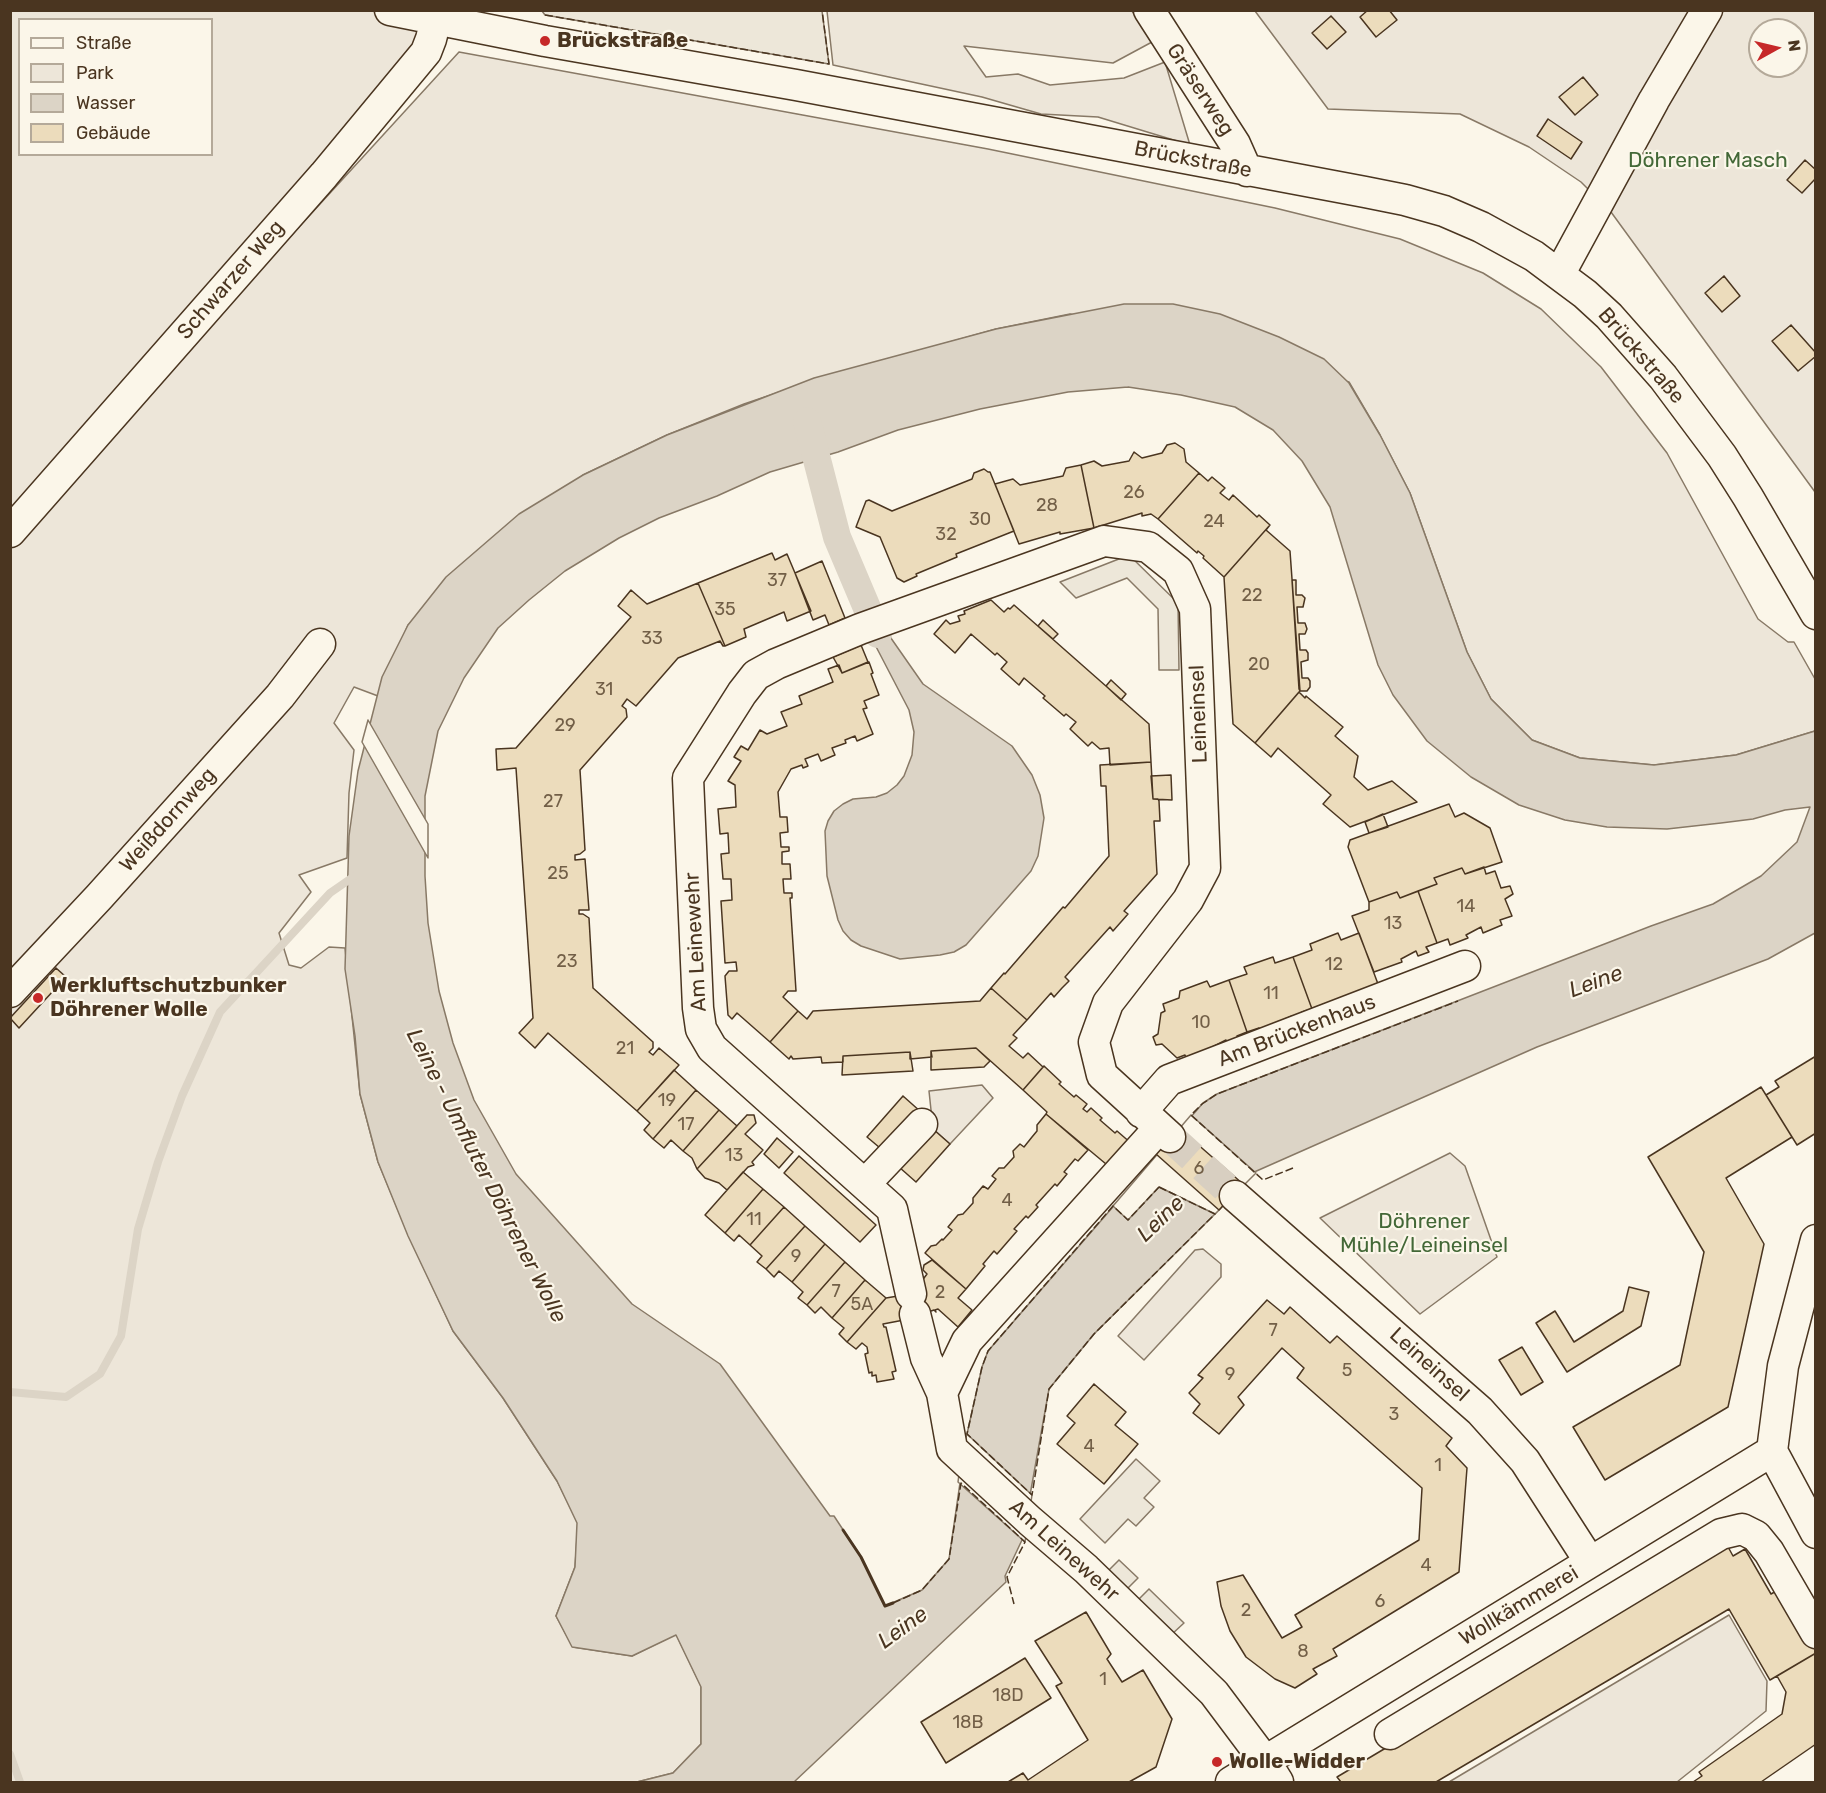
<!DOCTYPE html>
<meta charset="utf-8">
<style>
body{margin:0}
#map{position:relative;width:1826px;height:1793px;overflow:hidden;background:#fbf6e9;font-family:Rubik,sans-serif}
canvas{display:block}
.frame{position:absolute;inset:0;border:12px solid #4a3520;pointer-events:none}
.legend{position:absolute;left:18px;top:18px;width:195px;height:138px;box-sizing:border-box;background:#fbf6e9;border:2px solid #b4a999;margin:0;padding:8px 10px;list-style:none;font-size:18px;color:#4a3520}
.legend li{display:flex;align-items:center;gap:12px;height:30px}
.legend b{width:30px;border:2px solid #b4a999}
.north{position:absolute;left:1748px;top:18px;width:60px;height:60px;box-sizing:border-box;background:#fbf6e9;border:2px solid #b4a999;border-radius:50%;rotate:82deg;font-size:16px;font-weight:700;line-height:24px;text-align:center;color:#4a3520}
.north::after{content:'';display:block;margin:auto;width:21px;height:27px;background:#c62828;clip-path:polygon(50% 0,100% 100%,50% 72%,0 100%)}
</style>
<div id="map">
<canvas width="1826" height="1793"></canvas>
<div class="frame"></div>
<ul class="legend">
<li><b style="height:8px;background:#fbf6e9"></b>Straße</li>
<li><b style="height:16px;background:#ede6d9"></b>Park</li>
<li><b style="height:16px;background:#dcd4c6"></b>Wasser</li>
<li><b style="height:16px;background:#ecdcbc"></b>Gebäude</li>
</ul>
<div class="north">N</div>
</div>
<script>
const ctx = document.querySelector('canvas').getContext('2d');
ctx.lineJoin = 'round';
function fill(path, color) { ctx.fillStyle = color; ctx.fill(path, 'evenodd'); }
const shape = rows => new Path2D(rows.map(r => 'M' + r).join(''));
function trace(path, color, width, dash) { ctx.strokeStyle = color; ctx.lineWidth = width; ctx.lineCap = dash ? 'butt' : 'round'; ctx.setLineDash(dash || []); ctx.stroke(path); }
function write(font, color, halo, rows, align = 'center') {
  ctx.font = font + ' Rubik,sans-serif'; ctx.lineWidth = 4.5; ctx.setLineDash([]); ctx.textBaseline = 'middle'; ctx.strokeStyle = halo; ctx.fillStyle = color; for (const [text, x, y, turn = 0] of rows) {
    ctx.save(); ctx.translate(x, y); ctx.rotate((+turn || 0) * Math.PI / 180); ctx.textAlign = isNaN(turn) ? turn : align; if (halo) ctx.strokeText(text, 0, 0); ctx.fillText(text, 0, 0); ctx.restore();
  }
}
const green = shape([
 [383,10,428,17,419,47,11,519,11,11,383,10],
 [20,20,212,20,212,154,20,154,20,20],
 [827,11,1132,11,1152,42,1113,63,964,46,986,77,1018,74,1050,85,1124,78,1165,62,1190,145,1098,117,1041,114,982,97,833,65,827,11],
 [1255,11,1815,11,1815,492,1611,212,1581,182,1529,147,1460,114,1328,109,1255,11],
 [1760,30,1796,30,1796,66,1760,66,1760,30],
 [459,52,988,149,1275,208,1400,239,1483,273,1541,309,1601,367,1667,453,1758,619,1788,642,1794,642,1815,679,1815,731,1736,755,1654,765,1580,758,1532,740,1491,699,1467,652,1410,493,1380,435,1349,382,1070,314,996,329,812,381,744,404,667,435,583,475,408,625,378,696,354,687,334,723,354,750,349,793,347,858,299,875,311,892,279,933,289,965,301,968,329,947,345,948,360,1094,378,1162,409,1236,453,1331,503,1398,557,1481,578,1523,575,1567,556,1616,573,1647,632,1656,676,1634,701,1686,701,1744,673,1773,637,1782,11,1782,11,547,84,462,459,52],
 [982,1085,993,1098,950,1144,933,1129,929,1091,982,1085],
 [1450,1153,1465,1166,1497,1257,1420,1314,1320,1218,1450,1153],
 [1203,1249,1221,1264,1221,1277,1144,1360,1118,1336,1195,1250,1203,1249],
 [1729,1615,1767,1681,1766,1711,1677,1782,1449,1782,1729,1615]
]);
fill(green, '#ede6d9');
trace(green, '#887966', 1.5);
const parking = shape([
 [542,11,822,11,829,64,545,15,542,11],
 [1129,555,1178,603,1179,670,1159,670,1158,609,1127,578,1076,598,1060,582,1129,555],
 [1136,1459,1160,1481,1144,1498,1154,1507,1136,1526,1128,1519,1105,1543,1080,1519,1136,1459],
 [1119,1560,1138,1578,1125,1591,1106,1573,1119,1560],
 [1149,1589,1184,1623,1171,1635,1137,1601,1149,1589]
]);
fill(parking, '#ede7d9');
trace(parking, '#887966', 1.5);
const water = shape([
 [1124,304,1173,304,1220,314,1279,337,1324,359,1349,383,1380,435,1410,493,1467,652,1491,699,1532,740,1580,758,1654,765,1736,755,1815,731,1815,933,1768,959,1537,1047,1252,1173,1215,1214,1094,1334,1049,1389,1022,1540,1005,1576,1006,1582,794,1782,637,1782,673,1773,701,1744,701,1687,676,1635,632,1656,572,1647,556,1616,575,1567,577,1523,557,1481,503,1398,453,1331,408,1236,378,1162,360,1094,355,1036,345,969,349,836,358,771,382,677,408,625,446,577,519,514,583,475,667,435,814,378,996,329,1124,304],
 [1128,387,1181,395,1235,407,1273,430,1302,461,1330,507,1378,665,1393,695,1427,741,1471,777,1519,805,1565,820,1607,827,1667,829,1721,823,1753,819,1785,810,1810,807,1797,842,1761,876,1713,904,1651,926,1217,1094,1203,1103,988,1351,982,1367,967,1434,949,1559,922,1590,885,1606,861,1557,834,1516,830,1516,720,1364,632,1304,516,1174,474,1100,453,1043,439,991,428,923,425,876,425,796,438,731,464,678,498,628,529,600,565,571,619,538,659,518,717,496,770,472,838,452,898,430,980,409,1068,392,1128,387],
 [886,631,923,684,1012,746,1032,775,1040,795,1044,818,1038,856,1031,871,966,945,954,952,940,955,900,959,861,946,851,940,843,931,838,920,827,876,825,831,828,821,834,811,843,804,853,799,876,797,887,793,897,785,904,776,912,755,914,732,909,710,871,637,886,631]
]);
fill(water, '#dcd4c6');
trace(water, '#887966', 1.5);
const pier = shape([
 [368,720,428,824,428,858,362,742,368,720],
 [1191,1115,1256,1173,1215,1214,1159,1187,1128,1220,1113,1206,1191,1115],
 [967,1434,1032,1495,1025,1542,958,1482,962,1450,967,1434]
]);
fill(pier, '#fbf6e9');
trace(pier, '#887966', 1.5);
trace(shape([
 [10,1392,66,1397,100,1374,121,1336,138,1229,158,1162,182,1096,220,1012,330,893,356,875],
 [10,1754,20,1782]
]), '#dcd4c6', 8);
trace(shape([
 [807,421,837,537,878,634]
]), '#dcd4c6', 28);
const building = shape([
 [1368,10,1389,10,1397,20,1376,37,1360,17,1368,10],
 [1331,16,1346,32,1327,49,1312,33,1331,16],
 [1583,77,1598,95,1575,115,1559,97,1583,77],
 [1548,119,1582,142,1571,159,1537,136,1548,119],
 [1805,160,1816,170,1816,178,1802,193,1787,180,1805,160],
 [1724,276,1740,296,1722,312,1705,293,1724,276],
 [1791,325,1816,353,1816,356,1798,371,1772,341,1791,325],
 [1175,443,1184,449,1186,462,1199,473,1158,519,1151,514,1142,516,1142,513,1094,528,1081,465,1094,461,1102,466,1129,461,1134,452,1142,458,1162,453,1167,445,1175,443],
 [1081,465,1094,528,1060,534,1060,532,1019,544,995,484,1013,479,1020,485,1063,476,1066,468,1081,465],
 [984,469,988,472,990,472,1014,531,956,554,957,557,916,574,917,576,904,582,897,578,880,537,856,527,866,501,869,500,892,511,972,479,974,473,984,469],
 [1199,473,1208,481,1212,477,1225,488,1220,493,1229,500,1233,495,1257,517,1259,515,1270,525,1224,577,1203,558,1204,556,1198,551,1197,553,1158,519,1199,473],
 [1270,525,1266,530,1290,551,1300,691,1255,743,1233,724,1224,577,1270,525],
 [772,553,775,560,787,554,811,611,787,621,784,612,744,629,746,637,725,646,698,583,772,553],
 [822,561,845,618,829,625,825,615,813,620,795,573,822,561],
 [1292,580,1296,580,1296,595,1302,595,1305,598,1303,607,1297,607,1298,623,1305,623,1307,629,1305,634,1299,634,1300,650,1306,650,1308,653,1308,660,1301,662,1302,678,1308,678,1310,681,1310,687,1307,691,1300,691,1299,689,1292,580],
 [698,583,725,646,723,646,720,641,678,658,636,706,627,699,622,706,626,709,627,717,580,770,585,850,580,854,575,855,575,860,585,859,589,910,579,910,579,914,583,914,589,918,593,988,653,1042,653,1048,649,1052,653,1055,659,1048,679,1065,637,1111,548,1033,535,1048,519,1033,533,1018,516,768,497,770,496,749,516,748,631,617,618,606,631,590,647,604,698,583],
 [991,600,1004,612,1008,608,1010,609,1014,605,1149,724,1151,762,1110,765,1109,748,1100,749,1092,742,1088,746,1070,729,1076,722,1066,714,1064,716,1043,698,1045,696,1024,678,1019,685,1001,669,1007,662,997,653,995,655,971,634,955,653,934,634,946,620,950,624,960,621,958,616,965,614,964,611,991,600],
 [1043,620,1058,634,1053,639,1038,626,1043,620],
 [861,645,868,662,842,673,833,657,861,645],
 [869,662,873,673,871,674,879,695,864,701,867,708,863,709,873,734,857,741,855,736,845,740,846,743,832,748,835,755,821,761,818,754,805,759,808,766,803,768,802,765,791,769,778,792,780,817,787,817,788,832,780,833,781,847,789,847,789,851,782,852,782,864,790,864,791,879,783,879,784,893,792,893,792,898,790,898,796,991,788,991,783,997,798,1011,770,1042,737,1013,732,1019,728,1015,725,976,729,971,737,971,736,962,725,963,721,901,732,900,731,879,723,879,721,854,729,853,728,833,720,834,718,809,736,807,735,785,728,781,741,761,734,757,741,746,748,750,760,730,767,734,787,726,781,712,802,704,799,696,833,682,828,669,839,665,842,673,869,662],
 [1111,680,1126,694,1121,700,1106,686,1111,680],
 [1299,692,1305,698,1306,696,1343,727,1335,736,1358,756,1354,777,1368,790,1392,781,1417,802,1350,827,1323,804,1331,795,1278,748,1271,757,1255,743,1299,692],
 [1151,762,1153,799,1158,799,1159,801,1160,821,1154,821,1157,874,1124,911,1128,914,1113,931,1110,927,1065,977,1069,981,1062,988,1054,997,1051,993,1027,1020,991,988,1004,973,1005,974,1063,907,1065,908,1109,856,1106,786,1101,786,1100,765,1151,762],
 [1171,775,1172,800,1153,799,1151,776,1171,775],
 [1449,804,1455,817,1464,813,1490,828,1502,862,1465,874,1462,868,1434,878,1437,884,1400,898,1397,892,1369,902,1348,847,1350,840,1449,804],
 [1383,814,1388,827,1369,833,1365,822,1383,814],
 [1484,867,1486,874,1495,871,1501,888,1510,886,1513,894,1505,899,1512,916,1500,920,1502,925,1483,933,1481,927,1466,935,1468,938,1450,945,1448,939,1437,943,1418,891,1437,884,1434,878,1462,868,1465,874,1484,867],
 [1418,891,1437,943,1426,947,1429,952,1418,956,1416,951,1401,959,1402,962,1374,972,1352,916,1369,910,1369,902,1397,892,1400,898,1418,891],
 [1338,933,1341,940,1359,933,1378,984,1326,1010,1324,1004,1312,1009,1293,957,1312,950,1310,944,1338,933],
 [1273,957,1275,963,1293,957,1312,1009,1302,1012,1304,1018,1293,1021,1292,1016,1285,1019,1286,1021,1260,1034,1259,1028,1247,1032,1229,980,1247,974,1244,967,1273,957],
 [56,968,66,977,19,1028,10,1018,56,968],
 [1229,980,1247,1032,1237,1036,1239,1042,1228,1046,1226,1040,1187,1060,1185,1055,1177,1058,1162,1044,1156,1045,1153,1037,1158,1034,1161,1013,1165,1011,1163,1004,1179,998,1180,991,1207,981,1210,987,1229,980],
 [991,988,1027,1020,1013,1035,1017,1038,1009,1046,1023,1058,1028,1053,1043,1067,1023,1090,976,1048,931,1051,932,1057,910,1059,910,1052,843,1056,843,1062,822,1063,821,1057,793,1059,791,1056,789,1059,770,1042,798,1011,807,1019,813,1011,980,1001,991,988],
 [976,1048,990,1061,984,1067,931,1070,931,1051,976,1048],
 [910,1052,913,1071,842,1075,843,1056,910,1052],
 [1816,1056,1816,1133,1797,1145,1766,1095,1779,1087,1775,1081,1816,1056],
 [1044,1066,1061,1082,1059,1084,1074,1097,1076,1095,1087,1104,1083,1109,1087,1112,1091,1108,1102,1118,1100,1120,1115,1133,1117,1131,1132,1144,1112,1169,1046,1114,1047,1112,1023,1090,1044,1066],
 [674,1070,696,1090,653,1139,644,1130,650,1123,637,1111,674,1070],
 [1761,1087,1792,1137,1726,1178,1764,1244,1728,1407,1605,1480,1573,1427,1680,1365,1704,1252,1648,1157,1761,1087],
 [696,1090,719,1110,683,1151,671,1140,664,1148,653,1139,696,1090],
 [903,1096,921,1112,886,1153,867,1137,903,1096],
 [719,1110,737,1126,697,1169,692,1158,683,1151,719,1110],
 [1046,1114,1088,1150,1078,1161,1075,1159,1064,1172,1067,1174,1057,1186,1055,1184,1036,1205,1038,1207,1028,1218,1026,1216,1014,1229,1017,1231,997,1254,994,1251,983,1264,985,1266,966,1289,925,1253,931,1246,936,1245,942,1239,943,1240,952,1230,948,1227,958,1215,963,1214,973,1203,973,1198,983,1186,988,1189,996,1179,992,1176,999,1168,1004,1168,1014,1157,1013,1151,1020,1144,1024,1147,1032,1137,1037,1131,1037,1125,1046,1114],
 [747,1115,754,1115,756,1123,745,1134,763,1150,752,1162,754,1165,748,1167,727,1190,719,1183,705,1178,697,1169,747,1115],
 [1179,1128,1243,1184,1219,1210,1156,1154,1179,1128],
 [933,1129,950,1144,916,1182,899,1167,933,1129],
 [777,1138,793,1152,779,1168,764,1154,777,1138],
 [799,1156,876,1225,860,1242,784,1173,799,1156],
 [743,1172,763,1189,725,1233,705,1215,743,1172],
 [763,1189,784,1207,750,1245,739,1235,734,1241,725,1233,763,1189],
 [784,1207,805,1226,766,1269,757,1262,762,1256,750,1245,784,1207],
 [805,1226,825,1244,792,1282,779,1271,774,1277,766,1269,805,1226],
 [825,1244,845,1262,807,1305,798,1298,803,1292,792,1282,825,1244],
 [932,1260,966,1289,958,1298,972,1310,958,1327,938,1309,935,1310,936,1312,934,1310,928,1312,912,1294,927,1274,923,1270,924,1265,932,1260],
 [845,1262,865,1280,832,1318,821,1307,815,1313,807,1305,845,1262],
 [865,1280,886,1298,847,1342,839,1334,844,1328,832,1318,865,1280],
 [1629,1287,1649,1292,1641,1326,1567,1372,1536,1323,1555,1311,1574,1342,1623,1311,1629,1287],
 [898,1296,917,1314,904,1320,883,1324,884,1327,886,1327,896,1371,892,1372,894,1379,877,1382,876,1375,872,1376,872,1372,869,1373,865,1354,868,1353,867,1347,862,1343,856,1349,847,1342,886,1298,898,1296],
 [1267,1300,1284,1314,1290,1307,1330,1343,1337,1336,1452,1438,1446,1446,1467,1468,1459,1572,1333,1649,1337,1656,1313,1669,1317,1674,1295,1688,1275,1679,1246,1657,1230,1631,1221,1606,1217,1582,1243,1575,1282,1638,1302,1627,1295,1615,1419,1540,1422,1488,1297,1378,1304,1368,1282,1348,1238,1397,1244,1405,1219,1434,1193,1413,1200,1404,1189,1393,1203,1378,1198,1375,1267,1300],
 [1522,1347,1543,1382,1521,1395,1499,1360,1522,1347],
 [1094,1384,1126,1412,1115,1425,1138,1444,1104,1484,1057,1444,1075,1423,1067,1416,1094,1384],
 [1727,1545,1733,1556,1745,1549,1771,1594,1780,1589,1816,1648,1816,1653,1770,1680,1729,1609,1436,1782,1341,1782,1337,1777,1727,1545],
 [1086,1612,1111,1654,1107,1659,1122,1682,1143,1670,1172,1719,1156,1767,1129,1782,1008,1782,1023,1773,1028,1780,1088,1740,1056,1686,1062,1683,1035,1641,1086,1612],
 [1816,1653,1816,1744,1761,1782,1693,1782,1702,1776,1699,1772,1782,1714,1786,1692,1777,1676,1816,1653],
 [1025,1658,1051,1698,946,1763,921,1722,1025,1658]
]);
fill(building, '#ecdcbc');
trace(building, '#4a3520', 1.5);
trace(shape([
 [1170,1137,1235,1196]
]), '#d8cfc1', 30, [30, 15]);
const minor = shape([
 [390,10,545,41,796,85,1365,192,1405,200,1444,211,1481,227,1534,256,1585,294,1609,316,1663,377,1722,456,1748,497,1816,614],
 [1149,10,1235,144,1247,171],
 [1560,273,1654,100,1707,10],
 [10,532,324,175,426,52,431,39,436,19],
 [10,992,99,897,280,696,320,644],
 [1141,1112,1169,1080,1465,966],
 [865,1184,922,1124],
 [1235,1196,1480,1411,1525,1461,1590,1562],
 [1816,1240,1783,1366,1772,1451,1816,1533],
 [911,1294,892,1209,712,1048,701,1029,698,1008,688,778,742,693,756,675,776,664,860,629,1104,541,1148,547,1178,571,1195,609,1205,868,1188,900,1108,1003,1094,1042,1102,1075,1170,1137],
 [915,1314,926,1358,942,1393,952,1449,1030,1521,1086,1569,1214,1693,1265,1761,1278,1782],
 [942,1393,967,1341,1159,1128],
 [1390,1734,1721,1534,1742,1529,1756,1536,1769,1552,1816,1633],
 [1231,1782,1772,1451]
]);
trace(minor, '#4a3520', 33);
trace(minor, '#fbf6e9', 30);
trace(shape([
 [545,15,829,64,822,10],
 [1293,1168,1263,1180,1191,1115,1202,1104,1217,1094,1458,1001],
 [1159,1187,1215,1214,1094,1334,1049,1389,1032,1495,967,1434,982,1367,988,1351,1113,1206,1128,1220,1159,1187],
 [893,1603,922,1590,949,1559,961,1483,1025,1542,1007,1577,1014,1604]
]), '#4a3520', 1.5, [8, 3]);
trace(shape([
 [843,1530,861,1557,885,1606,893,1603]
]), '#4a3520', 3);
for (const [x, y, r, color] of [
 [545,41,6,"#c62828"],
 [38,998,6,"#c62828"],
 [1217,1762,6,"#c62828"]
]) { const dot = new Path2D(); dot.arc(x, y, r, 0, 2 * Math.PI); ctx.fillStyle = color; ctx.fill(dot); trace(dot, '#fbf6e9', 2); }
write('18px', '#725f47', null, [
 ["26",1134,493],
 ["28",1047,506],
 ["30",980,520],
 ["24",1214,522],
 ["32",946,535],
 ["37",777,581],
 ["22",1252,596],
 ["35",725,610],
 ["33",652,639],
 ["20",1259,665],
 ["31",604,690],
 ["29",565,726],
 ["27",553,802],
 ["25",558,874],
 ["14",1466,907],
 ["13",1393,924],
 ["23",567,962],
 ["12",1334,965],
 ["11",1271,994],
 ["10",1201,1023],
 ["21",625,1049],
 ["19",667,1101],
 ["17",686,1125],
 ["13",734,1156],
 ["6",1199,1169],
 ["4",1007,1201],
 ["11",754,1220],
 ["9",796,1257],
 ["7",836,1292],
 ["2",940,1293],
 ["5A",862,1305],
 ["7",1273,1331],
 ["5",1347,1371],
 ["9",1230,1375],
 ["3",1394,1415],
 ["4",1089,1447],
 ["1",1438,1466],
 ["4",1426,1566],
 ["6",1380,1602],
 ["2",1246,1611],
 ["8",1303,1652],
 ["1",1103,1680],
 ["18D",1008,1696],
 ["18B",968,1723]
]);
write('bold 21px', '#4a3520', '#fbf6e9', [
 ["Brückstraße",557,41],
 ["Werkluftschutzbunker",50,986],
 ["Döhrener Wolle",50,1010],
 ["Wolle-Widder",1229,1762]
], 'left');
write('21px', '#4a3520', '#fbf6e9', [
 ["Gräserweg",1200,90,57],
 ["Brückstraße",1193,160,11],
 ["Schwarzer Weg",231,280,-49],
 ["Brückstraße",1641,356,49],
 ["Leineinsel",1199,714,-92],
 ["Weißdornweg",168,820,-48],
 ["Am Leinewehr",696,942,-93],
 ["Am Brückenhaus",1297,1031,-21],
 ["Leineinsel",1429,1365,42],
 ["Am Leinewehr",1064,1551,42],
 ["Wollkämmerei",1519,1606,-31]
]);
write('21px', '#436837', '#fbf6e9', [
 ["Döhrener Masch",1708,161],
 ["Döhrener",1424,1222],
 ["Mühle/Leineinsel",1424,1246]
]);
write('italic 22px', '#4a3520', '#fbf6e9', [
 ["Leine",1596,982,-20],
 ["Leine - Umfluter Döhrener Wolle",486,1176,63],
 ["Leine",1161,1219,-44],
 ["Leine",903,1628,-36]
]);
</script>
